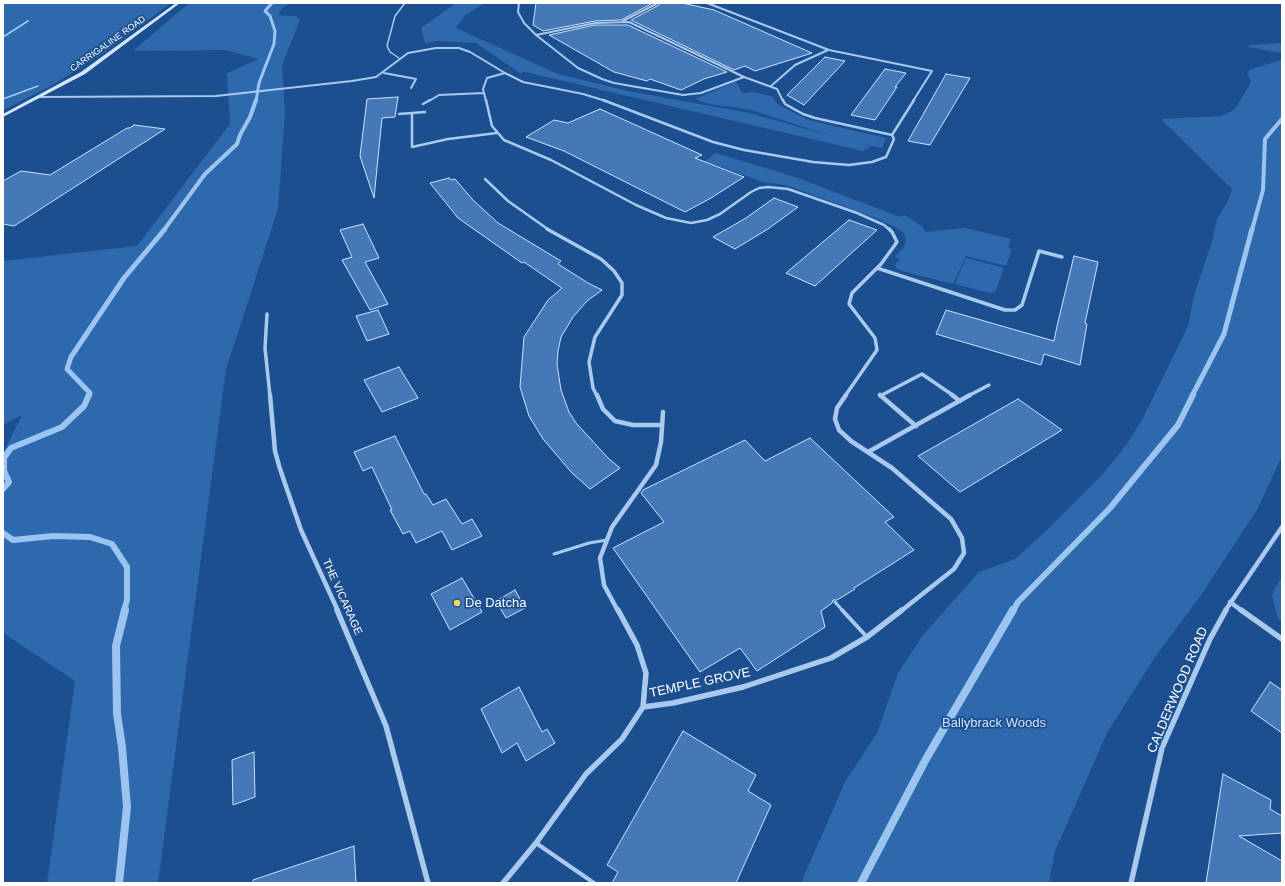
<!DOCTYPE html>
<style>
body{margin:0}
#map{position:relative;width:1285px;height:886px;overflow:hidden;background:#1b4f8f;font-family:Helvetica,sans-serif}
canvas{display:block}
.frame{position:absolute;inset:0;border:4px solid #fff;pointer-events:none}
</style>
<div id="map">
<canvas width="1285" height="886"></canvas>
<div class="frame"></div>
</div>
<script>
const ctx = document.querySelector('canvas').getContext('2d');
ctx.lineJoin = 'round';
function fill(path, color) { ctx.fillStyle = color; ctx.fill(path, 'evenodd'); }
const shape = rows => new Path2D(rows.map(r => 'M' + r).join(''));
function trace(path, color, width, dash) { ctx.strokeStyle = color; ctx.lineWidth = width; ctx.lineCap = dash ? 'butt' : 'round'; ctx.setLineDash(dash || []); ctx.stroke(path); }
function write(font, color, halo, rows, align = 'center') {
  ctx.font = font + ' Helvetica,sans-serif'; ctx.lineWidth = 3.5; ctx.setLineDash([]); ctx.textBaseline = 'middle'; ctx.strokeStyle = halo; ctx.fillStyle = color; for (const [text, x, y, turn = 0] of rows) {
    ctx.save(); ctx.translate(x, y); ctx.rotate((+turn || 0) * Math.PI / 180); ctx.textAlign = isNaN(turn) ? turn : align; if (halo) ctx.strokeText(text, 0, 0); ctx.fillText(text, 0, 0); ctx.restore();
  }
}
fill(shape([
 [3,3,171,3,101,55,49,87,3,110],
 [189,3,290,3,282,8,278,15,295,16,300,20,282,65,285,113,278,209,226,369,158,883,47,883,75,681,3,633,3,453,22,415,3,425,3,261,137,246,230,124,227,73,259,59,225,50,133,51],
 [456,3,485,3,465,15,456,28,558,74,628,91,749,113,835,137,748,109,709,104,695,99,735,82,737,83,742,93,752,92,772,96,777,104,808,120,886,138,882,148,860,144,871,147,863,151,525,72,520,73,476,43,439,41,425,43,421,28],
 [1282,43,1282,53,1248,47,1249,45],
 [1282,60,1282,456,1257,510,1201,595,1155,657,1107,733,1055,851,1049,883,801,883,845,782,877,733,898,673,923,635,979,572,1015,559,1046,531,1102,475,1127,444,1143,418,1188,326,1194,295,1212,241,1217,219,1227,203,1232,189,1161,119,1222,116,1235,109,1251,82,1247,73,1251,69],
 [716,153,795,177,900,217,905,215,923,227,925,232,965,228,1011,239,1008,247,1012,249,1006,266,966,256,953,284,902,271,896,268,895,264,900,259,895,257,904,247,906,239,903,232,898,229,878,219,786,185,763,182,705,161],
 [966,258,1004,268,995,292,990,293,955,284],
 [1282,576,1282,621,1278,619,1272,594]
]), '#2e69ad');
trace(shape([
 [256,101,259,83,274,44,275,31,270,16,265,11,272,3]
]), '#9cc4f0', 3);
trace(shape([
 [164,230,205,174,237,144,240,135,250,117,256,100],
 [1252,230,1263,190,1265,139,1282,119]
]), '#9cc4f0', 4);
trace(shape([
 [88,396,90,393,67,369,71,357,124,278,165,229],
 [1192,396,1224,334,1252,229]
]), '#9cc4f0', 5);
trace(shape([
 [3,489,9,482,4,471,4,458,11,448,62,427,84,406,89,395],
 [3,533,13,540,53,536,90,537,112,544,127,567,127,600,124,611],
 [1013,611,1018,602,1110,508,1178,425,1193,395]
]), '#9cc4f0', 6);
trace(shape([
 [119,883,127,807,122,747,117,714,116,646,125,610],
 [861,883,926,759,1013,610]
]), '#9cc4f0', 8);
const building = shape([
 [536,3,653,3,621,20,595,21,543,31,533,25,536,3],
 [660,3,682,3,714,10,812,53,755,71,745,66,734,70,631,20,659,5,660,3],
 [595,25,628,25,727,72,704,79,681,90,650,79,647,81,614,72,549,35,595,25],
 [825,57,845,61,804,105,787,95,825,57],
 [885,69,906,73,895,87,897,87,875,120,851,115,885,69],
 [946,74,970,78,930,145,908,141,946,74],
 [398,97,395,117,382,118,374,198,360,156,367,99,398,97],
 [600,109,702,155,695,158,744,177,711,198,685,212,564,151,526,137,554,120,568,123,600,109],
 [134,125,165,129,14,226,3,224,3,181,21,171,50,175,127,128,130,128,134,125],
 [449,178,451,180,455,179,473,200,498,223,561,261,558,264,588,283,602,290,587,301,573,317,561,337,558,351,557,364,561,390,569,412,576,423,609,459,620,468,590,489,572,473,543,439,529,416,520,387,524,337,548,300,562,288,524,262,522,263,458,218,430,183,449,178],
 [774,198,798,207,768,229,735,249,713,237,746,218,774,198],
 [849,220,877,230,815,286,786,273,849,220],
 [363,224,379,258,365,262,388,304,370,310,342,260,352,257,340,230,363,224],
 [1074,256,1098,262,1085,323,1087,324,1080,365,1044,354,1041,365,936,334,946,310,1054,341,1057,326,1074,256],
 [378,310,389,334,367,341,356,316,378,310],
 [399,367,418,398,382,412,364,380,399,367],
 [1018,399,1062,430,960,492,918,456,1018,399],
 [395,436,424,494,426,494,433,505,446,499,462,524,472,519,482,536,452,550,442,531,416,543,410,531,403,534,390,510,392,510,372,467,363,471,354,452,395,436],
 [810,438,894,517,885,522,914,550,854,588,855,589,837,600,833,600,832,603,821,611,825,627,757,671,740,648,700,672,613,548,664,522,641,493,643,490,745,440,765,461,810,438],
 [462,578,482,612,450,630,431,594,462,578],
 [515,590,525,608,506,618,496,601,515,590],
 [1270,682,1282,690,1282,733,1251,711,1270,682],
 [519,687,542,732,547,729,555,743,526,761,517,743,502,753,481,709,519,687],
 [683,731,756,775,748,791,771,805,736,883,612,883,618,872,607,865,683,731],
 [254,752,255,797,233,805,232,760,254,752],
 [1223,774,1271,800,1270,809,1282,816,1282,833,1239,836,1282,861,1282,883,1206,883,1223,774],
 [354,846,356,883,253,883,253,880,354,846]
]);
fill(building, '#4478b7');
trace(building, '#cfe3fa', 1);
trace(shape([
 [3,37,28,21],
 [399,58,390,52,387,46,395,16,405,3],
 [3,99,38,86]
]), '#a9c9ee', 1.5);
trace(shape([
 [554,554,589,543,607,540],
 [835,602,843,611]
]), '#a9c9ee', 3);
trace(shape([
 [842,610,867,637],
 [536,843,594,883]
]), '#a9c9ee', 4);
trace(shape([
 [519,3,518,12,524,23,536,35,578,68,602,79,614,83,683,95,701,93,744,77,777,89,783,101],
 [707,3,829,50,932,71,913,101],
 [623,21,658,3],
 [536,35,595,23,629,22,744,77],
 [384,73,416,79,411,88],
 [505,73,523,82,583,94,606,101],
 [771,86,795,65,828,50],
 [40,97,216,96,352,81,376,77,408,53,436,48,459,48,470,52,505,73,487,78,483,89,486,101],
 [429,101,439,95,484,93]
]), '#a9c9ee', 2);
trace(shape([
 [486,100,492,126,504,140,551,160,636,205,666,218,691,223,707,220,720,214,751,192,759,188,768,187,788,189,857,213,884,225,890,230],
 [603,100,713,142,744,150,813,162,849,165,872,162,886,157,894,139,892,135,815,118,803,114,785,104,783,100],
 [423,104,430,100],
 [412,113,425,112],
 [399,114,412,113,412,147,448,139,497,133],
 [892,135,914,100],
 [485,179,508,201,549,230]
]), '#a9c9ee', 2.5);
trace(shape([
 [547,229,601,259,614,271,622,283,622,295,595,337,589,362,593,388,597,396],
 [877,268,1005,310,1015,310,1022,305,1039,251,1062,257],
 [267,314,265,348,270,396],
 [845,396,877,350,875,338,849,304,852,293,881,264,897,242,892,232,889,229],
 [880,396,922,374,954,396],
 [968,396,989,385]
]), '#a9c9ee', 3.5);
trace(shape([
 [270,395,275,451,280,469,301,530,338,611],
 [597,395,603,409,615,421,633,425,662,425],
 [846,395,837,408,835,419,839,430,851,441,892,468,951,519,962,538,964,553,954,569,901,611],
 [880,395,916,426],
 [952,395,960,401],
 [868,452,970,395],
 [1230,602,1242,611],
 [618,611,604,585,600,558,612,527,656,465,661,442,663,412],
 [1225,611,1282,527]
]), '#a9c9ee', 4.5);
trace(shape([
 [337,610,386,726,428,883],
 [618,610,637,645,646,673,643,707],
 [1241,610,1282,639],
 [503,883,536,843,586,774,622,739,643,707,673,703,743,687,831,658,867,637,902,610],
 [1131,883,1162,748,1210,639,1226,610]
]), '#a9c9ee', 5.5);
fill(shape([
 [176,3,180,3,85,74,3,117,3,114,81,72,176,3]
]), '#d6e6fa');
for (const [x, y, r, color] of [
 [457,603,4,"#ffd166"]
]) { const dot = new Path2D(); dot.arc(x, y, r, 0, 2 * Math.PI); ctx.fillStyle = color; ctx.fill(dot); trace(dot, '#1b4f8f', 1.5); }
write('9px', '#fff', '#1b4f8f', [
 ["CARRIGALINE ROAD",108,44,-35]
]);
write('11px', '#fff', '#1b4f8f', [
 ["THE VICARAGE",342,597,66]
]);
write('13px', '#fff', '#1b4f8f', [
 ["De Datcha",465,603]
], 'left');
write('13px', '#fff', '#1b4f8f', [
 ["TEMPLE GROVE",700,683,-12],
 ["CALDERWOOD ROAD",1178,690,-67]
]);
write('13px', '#cfe3fa', '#1b4f8f', [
 ["Ballybrack Woods",994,723]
]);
</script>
